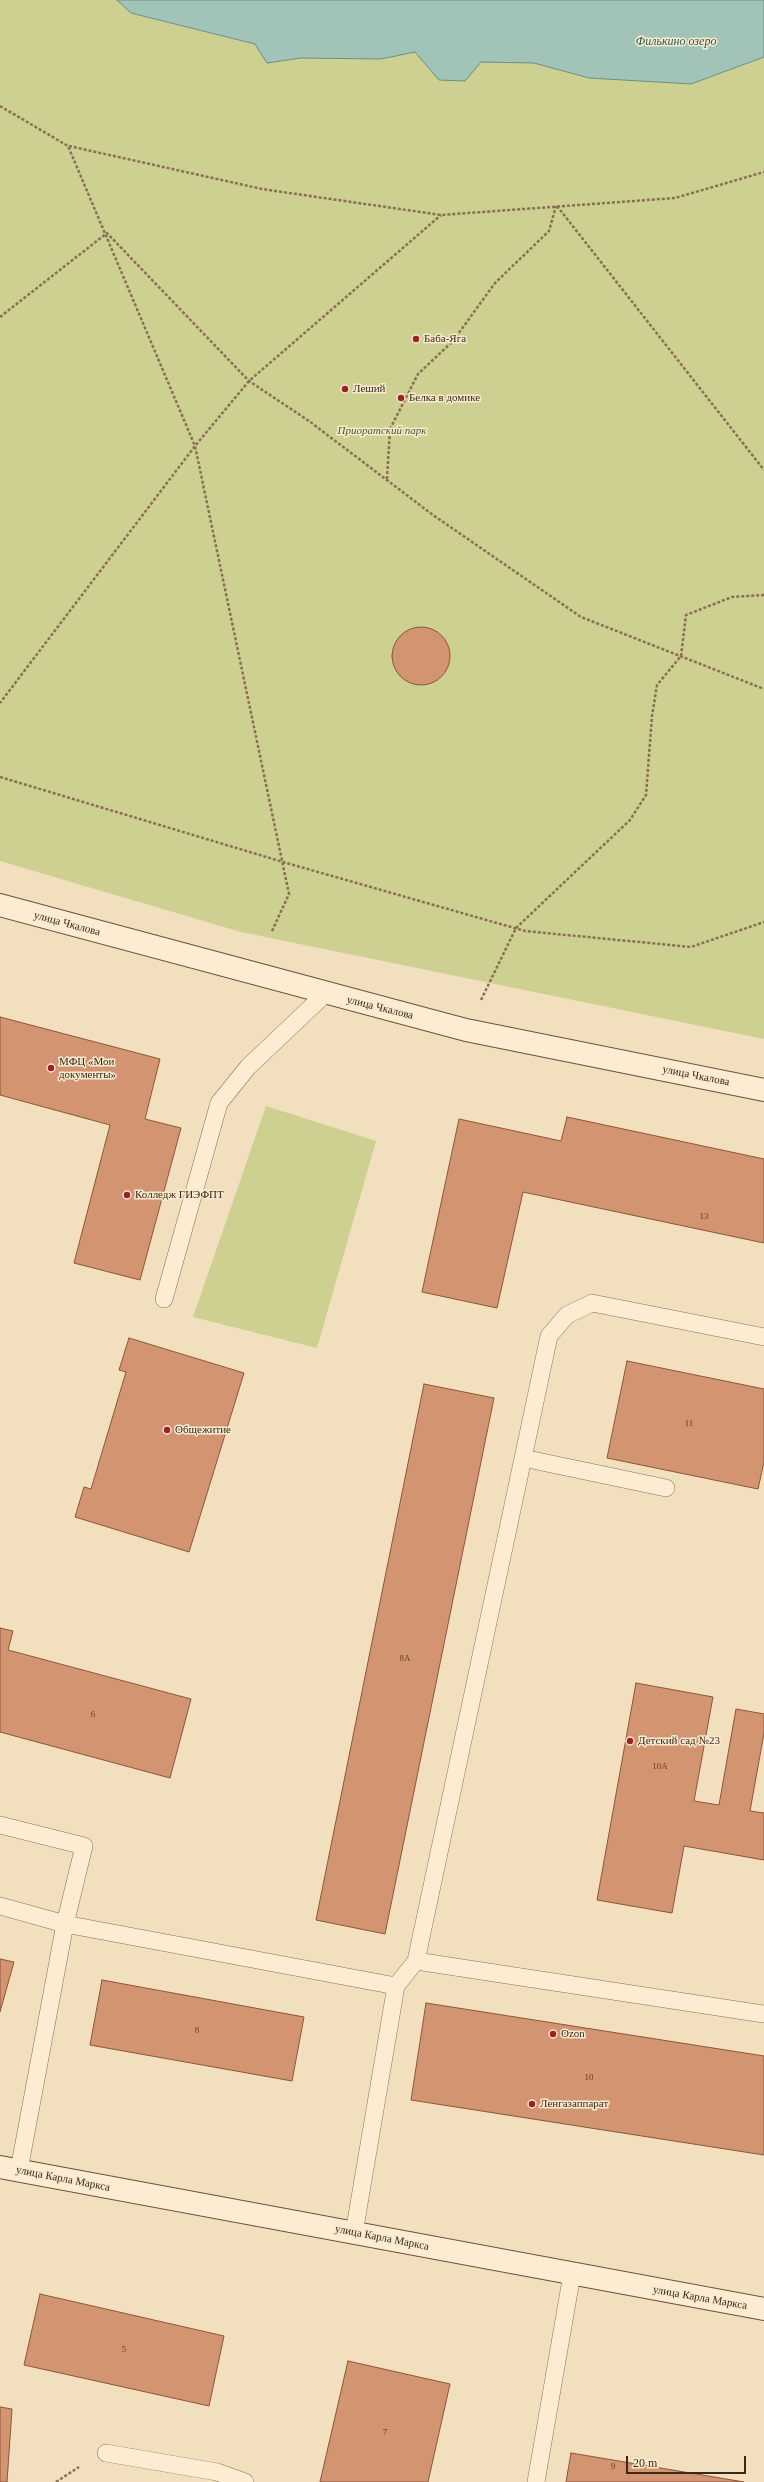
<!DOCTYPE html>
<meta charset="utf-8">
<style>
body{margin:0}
#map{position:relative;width:764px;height:2482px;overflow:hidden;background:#f1dfbe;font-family:"Times New Roman",serif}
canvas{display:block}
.scale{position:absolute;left:626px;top:2456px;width:120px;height:18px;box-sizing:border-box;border:2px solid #39281b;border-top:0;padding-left:5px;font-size:12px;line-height:14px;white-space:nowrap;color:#39281b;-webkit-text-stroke:3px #f8eace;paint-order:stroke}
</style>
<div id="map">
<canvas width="764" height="2482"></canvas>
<div class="scale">20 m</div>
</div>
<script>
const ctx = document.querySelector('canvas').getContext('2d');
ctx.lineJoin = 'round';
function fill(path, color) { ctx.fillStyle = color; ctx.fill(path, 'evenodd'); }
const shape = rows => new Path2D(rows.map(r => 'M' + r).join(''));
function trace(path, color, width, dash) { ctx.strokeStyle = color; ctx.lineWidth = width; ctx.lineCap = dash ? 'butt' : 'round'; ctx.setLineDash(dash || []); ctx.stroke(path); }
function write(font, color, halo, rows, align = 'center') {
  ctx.font = font + ' "Times New Roman",serif'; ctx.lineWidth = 3; ctx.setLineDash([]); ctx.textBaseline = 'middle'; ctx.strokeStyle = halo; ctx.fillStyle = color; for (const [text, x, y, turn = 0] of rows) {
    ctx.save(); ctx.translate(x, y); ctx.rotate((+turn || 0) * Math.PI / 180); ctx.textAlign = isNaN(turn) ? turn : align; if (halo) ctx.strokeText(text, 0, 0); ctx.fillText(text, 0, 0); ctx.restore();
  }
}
fill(shape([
 [0,0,764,0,764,1039,241,932,0,861],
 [266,1106,376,1141,317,1348,193,1317]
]), '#cdd091');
const water = shape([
 [117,0,764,0,764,57,691,84,589,78,534,63,481,62,465,81,439,80,415,52,381,59,301,58,267,63,255,44,131,13,117,0]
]);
fill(water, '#a2c3b7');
trace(water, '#689185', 1);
const building = shape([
 '392 656a29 29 0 1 1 58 0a29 29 0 1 1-58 0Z',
 [0,1017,160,1059,145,1119,181,1128,140,1280,74,1263,110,1125,0,1095,0,1017],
 [567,1117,764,1159,764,1243,523,1192,497,1308,422,1292,459,1119,561,1141,567,1117],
 [129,1338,244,1373,189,1552,75,1517,84,1487,91,1489,126,1372,119,1370,129,1338],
 [627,1361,764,1389,764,1462,758,1489,607,1458,627,1361],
 [424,1384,494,1398,385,1934,316,1920,424,1384],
 [0,1628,13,1631,8,1650,191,1699,170,1778,0,1732,0,1628],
 [636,1683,713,1697,694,1801,719,1805,736,1709,764,1714,764,1733,750,1811,764,1813,764,1860,684,1846,672,1913,597,1900,636,1683],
 [0,1959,14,1962,0,2012,0,1959],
 [102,1980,304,2017,292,2081,90,2045,102,1980],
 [426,2003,764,2056,764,2155,411,2100,426,2003],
 [40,2294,224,2336,209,2406,24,2365,40,2294],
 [348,2361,450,2384,428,2482,320,2482,348,2361],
 [0,2407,12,2409,7,2482,0,2482,0,2407],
 [571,2453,744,2482,566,2482,571,2453]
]);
fill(building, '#d39471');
trace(building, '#8d5539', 1);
const lane = shape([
 [164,1299,219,1103,248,1067,325,994],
 [523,1458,666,1488],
 [0,1825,84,1846,65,1924,19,2170],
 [0,1906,65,1924,396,1986],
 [416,1961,764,2014],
 [354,2233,396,1986,416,1961,549,1336,567,1315,592,1303,764,1337],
 [106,2453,217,2472,245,2482],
 [536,2482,572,2274]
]);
const secondary = shape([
 [0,905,466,1030,764,1090],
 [0,2167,764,2309]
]);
trace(lane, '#8b6f55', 18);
trace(secondary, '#6d5039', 24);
trace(shape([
 [0,106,68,146,195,446,0,703],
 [69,146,262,189,441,215,675,198,764,172],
 [557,206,764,470],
 [0,317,107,233,249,381,309,421,433,515,581,617,764,689],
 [387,479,390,429,418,374,453,341,495,283,549,231,556,206],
 [0,777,283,862,525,931,691,947,764,922],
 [272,931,289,894,195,446,249,381,441,215],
 [481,1000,516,928,630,820,646,795,652,716,657,685,681,656,686,615,732,597,764,595],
 [56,2482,79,2467]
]), '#8b6f55', 2.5, [3, 2]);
trace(lane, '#fcedd2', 17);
trace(secondary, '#fcedd2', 22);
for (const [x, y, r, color] of [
 [416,339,4,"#9f2029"],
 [345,389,4,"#9f2029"],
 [401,398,4,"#9f2029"],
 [51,1068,4,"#9f2029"],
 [127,1195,4,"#9f2029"],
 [167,1430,4,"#9f2029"],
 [630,1741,4,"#9f2029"],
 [553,2034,4,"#9f2029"],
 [532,2104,4,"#9f2029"]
]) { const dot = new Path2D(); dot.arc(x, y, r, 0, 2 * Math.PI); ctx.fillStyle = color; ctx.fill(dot); trace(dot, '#f8eace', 1.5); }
write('9px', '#604330', null, [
 ["13",704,1217],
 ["11",689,1424],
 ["8А",405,1659],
 ["6",93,1715],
 ["10А",660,1767],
 ["8",197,2031],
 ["10",589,2078],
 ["5",124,2350],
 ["7",385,2433],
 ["9",613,2467]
]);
write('11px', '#39281b', '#f8eace', [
 ["Баба-Яга",424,339],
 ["Леший",353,389],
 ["Белка в домике",409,398],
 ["МФЦ «Мои",59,1062],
 ["документы»",59,1075],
 ["Колледж ГИЭФПТ",135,1195],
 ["Общежитие",175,1430],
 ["Детский сад №23",638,1741],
 ["Ozon",561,2034],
 ["Ленгазаппарат",540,2104]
], 'left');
write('italic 11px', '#4d5820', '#f8eace', [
 ["Приоратский парк",382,431]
]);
write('11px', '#39281b', '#f8eace', [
 ["улица Чкалова",67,924,15],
 ["улица Чкалова",380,1008,14],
 ["улица Чкалова",696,1076,11],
 ["улица Карла Маркса",63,2179,11],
 ["улица Карла Маркса",382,2238,11],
 ["улица Карла Маркса",700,2298,10]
]);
write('italic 12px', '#295b54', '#f8eace', [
 ["Филькино озеро",676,42]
]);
</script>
